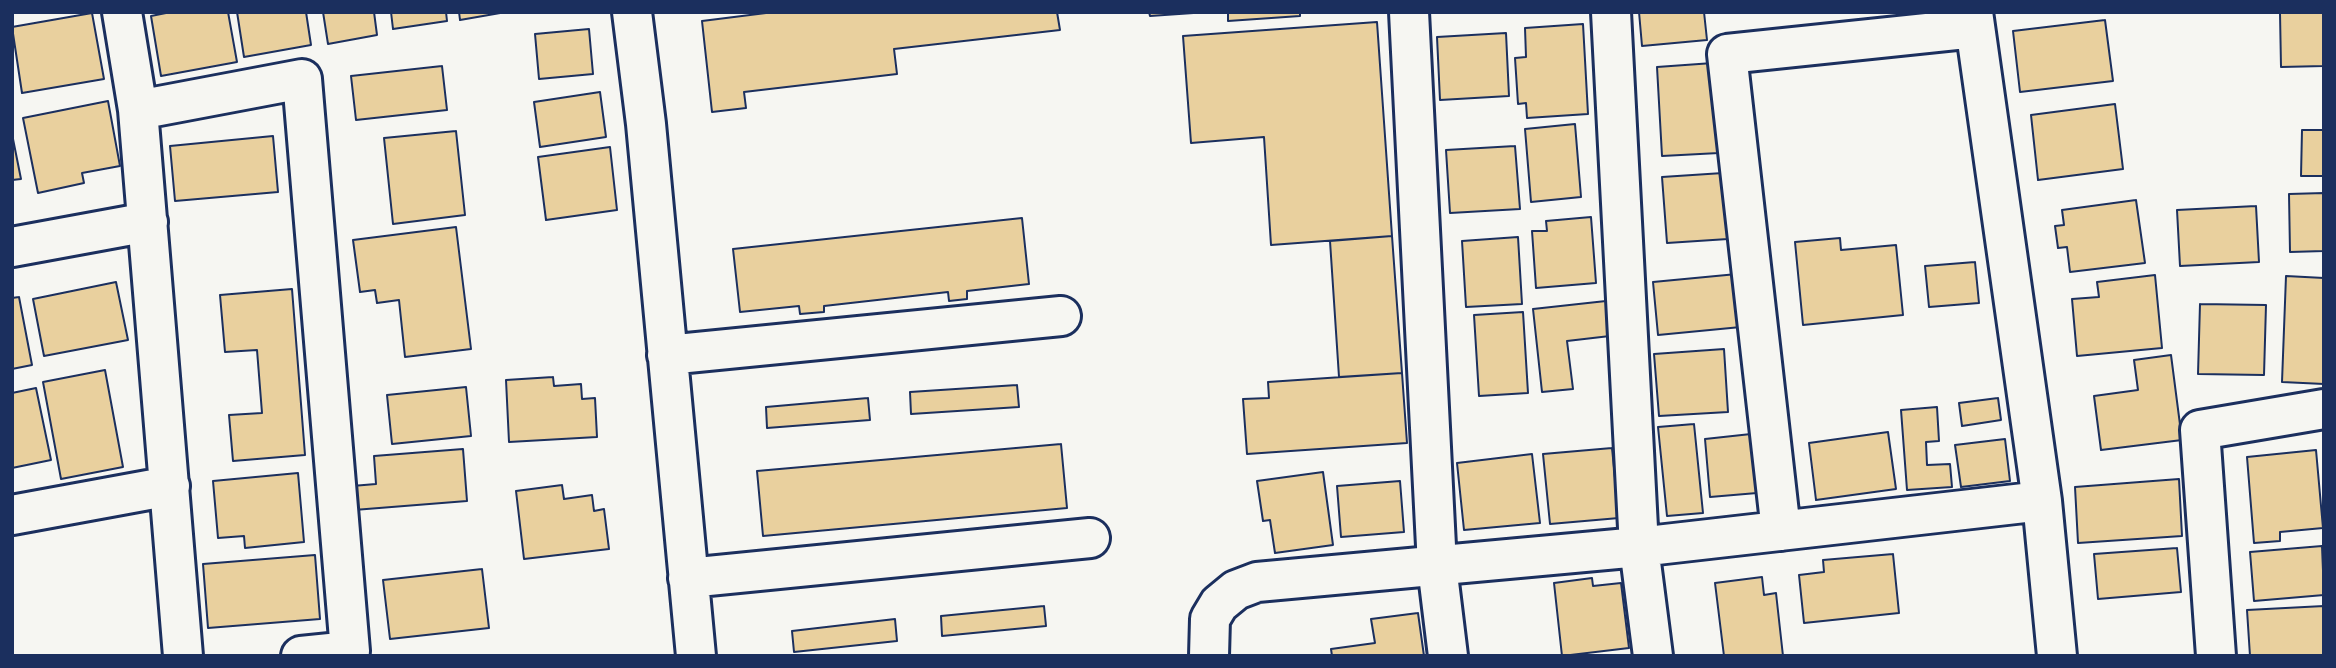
<!DOCTYPE html>
<style>
body{margin:0}
#map{position:relative;width:2336px;height:668px;overflow:hidden;background:#f6f6f2;font-family:"Comic Neue",sans-serif}
canvas{display:block}
.frame{position:absolute;inset:0;border:14px solid #1b2f5e;pointer-events:none}
</style>
<div id="map">
<canvas width="2336" height="668"></canvas>
<div class="frame"></div>
</div>
<script>
const ctx = document.querySelector('canvas').getContext('2d');
ctx.lineJoin = 'round';
function fill(path, color) { ctx.fillStyle = color; ctx.fill(path, 'evenodd'); }
const shape = rows => new Path2D(rows.map(r => 'M' + r).join(''));
function trace(path, color, width, dash) { ctx.strokeStyle = color; ctx.lineWidth = width; ctx.lineCap = dash ? 'butt' : 'round'; ctx.setLineDash(dash || []); ctx.stroke(path); }
const building = shape([
 [171,12,228,12,237,62,161,76,151,16,171,12],
 [237,12,306,12,311,45,244,57,237,12],
 [323,12,374,12,377,35,328,44,323,12],
 [391,12,446,12,447,21,393,29,391,12],
 [459,12,506,12,460,20,459,12],
 [774,12,1057,12,1060,30,894,49,897,74,744,92,746,108,712,112,702,21,774,12],
 [1149,12,1208,12,1150,16,1149,12],
 [1228,12,1300,12,1300,16,1228,21,1228,12],
 [1639,12,1704,12,1707,40,1642,46,1639,12],
 [92,13,104,79,22,93,12,27,92,13],
 [2280,13,2324,13,2324,66,2281,67,2280,13],
 [2105,20,2113,81,2020,92,2013,31,2105,20],
 [1377,22,1392,236,1271,245,1264,137,1191,143,1183,36,1377,22],
 [1583,24,1588,114,1527,118,1526,103,1518,104,1515,58,1526,57,1525,28,1583,24],
 [589,29,593,74,539,79,535,34,589,29],
 [1506,33,1509,96,1440,100,1437,37,1506,33],
 [1713,63,1719,153,1662,156,1657,67,1713,63],
 [442,66,447,110,356,120,351,76,442,66],
 [600,92,606,137,540,147,534,102,600,92],
 [108,101,120,166,82,173,84,183,38,193,23,118,108,101],
 [2115,104,2123,169,2038,180,2031,115,2115,104],
 [1575,124,1581,197,1531,202,1525,129,1575,124],
 [2302,130,2324,130,2324,176,2301,176,2302,130],
 [456,131,465,215,393,224,384,138,456,131],
 [12,134,21,179,12,180,12,134],
 [273,136,278,192,175,201,170,146,273,136],
 [1515,146,1520,209,1450,213,1446,150,1515,146],
 [610,147,617,210,546,220,538,157,610,147],
 [1723,173,1728,239,1667,243,1662,177,1723,173],
 [2324,193,2324,251,2290,252,2289,194,2324,193],
 [2136,200,2145,263,2070,272,2067,247,2058,248,2055,226,2064,225,2062,210,2136,200],
 [2256,206,2259,262,2180,266,2177,210,2256,206],
 [1591,217,1596,283,1536,288,1532,231,1547,231,1546,221,1591,217],
 [1022,218,1029,284,967,291,967,299,949,301,948,292,824,306,824,312,800,314,799,306,740,312,733,249,1022,218],
 [456,227,471,349,405,357,399,300,377,303,375,290,360,292,353,240,456,227],
 [1392,236,1402,373,1339,377,1330,241,1392,236],
 [1518,237,1522,304,1466,307,1462,241,1518,237],
 [1840,238,1841,250,1896,245,1903,315,1803,325,1795,242,1840,238],
 [1975,262,1979,303,1929,307,1925,266,1975,262],
 [1737,274,1741,327,1658,335,1653,282,1737,274],
 [2155,275,2162,348,2077,356,2072,299,2099,297,2097,282,2155,275],
 [2286,276,2324,278,2324,384,2282,382,2286,276],
 [116,282,128,340,44,356,33,299,116,282],
 [292,289,305,455,233,461,229,415,262,413,257,350,225,352,220,295,292,289],
 [19,297,32,365,12,369,12,298,19,297],
 [1606,301,1610,336,1567,341,1573,389,1542,392,1533,309,1606,301],
 [2200,304,2266,305,2264,375,2198,374,2200,304],
 [1523,312,1528,393,1479,396,1474,315,1523,312],
 [1724,349,1728,412,1659,416,1654,354,1724,349],
 [2171,355,2182,440,2101,450,2094,396,2138,390,2134,360,2171,355],
 [105,370,123,467,61,479,43,382,105,370],
 [1402,373,1407,443,1247,454,1243,399,1269,398,1268,382,1402,373],
 [553,377,554,386,581,384,582,399,595,398,597,437,509,442,506,380,553,377],
 [1017,385,1019,407,911,414,910,392,1017,385],
 [466,387,471,436,392,444,387,395,466,387],
 [36,388,51,460,12,468,12,393,36,388],
 [868,398,870,420,767,428,766,407,868,398],
 [1998,398,2001,420,1962,426,1959,403,1998,398],
 [1937,407,1939,441,1926,442,1927,465,1950,464,1952,487,1907,490,1901,410,1937,407],
 [1694,424,1703,513,1667,516,1658,427,1694,424],
 [1888,432,1896,489,1816,500,1809,443,1888,432],
 [1751,434,1757,493,1710,497,1705,439,1751,434],
 [2005,439,2010,481,1961,487,1955,445,2005,439],
 [1061,444,1067,508,763,536,757,471,1061,444],
 [1612,448,1619,518,1550,524,1543,454,1612,448],
 [463,449,467,501,354,510,352,486,376,484,374,456,463,449],
 [2316,450,2323,528,2280,532,2280,541,2254,543,2247,457,2316,450],
 [1532,454,1540,523,1464,530,1457,463,1532,454],
 [1323,472,1333,545,1275,553,1270,520,1263,521,1257,481,1323,472],
 [298,473,304,542,245,548,244,536,218,538,213,481,298,473],
 [2179,479,2182,536,2078,543,2075,487,2179,479],
 [1400,481,1404,532,1341,537,1337,486,1400,481],
 [562,485,564,499,592,495,594,511,604,509,609,549,524,559,516,491,562,485],
 [2322,546,2324,595,2254,601,2250,552,2322,546],
 [2177,548,2181,592,2098,599,2094,554,2177,548],
 [1893,554,1899,613,1804,623,1799,575,1824,572,1823,560,1893,554],
 [315,555,320,619,208,628,203,564,315,555],
 [482,569,489,628,390,639,383,580,482,569],
 [1762,577,1764,595,1776,593,1783,656,1724,656,1715,583,1762,577],
 [1592,578,1593,586,1621,583,1629,648,1562,656,1554,583,1592,578],
 [1044,606,1046,626,942,636,941,616,1044,606],
 [2324,606,2324,656,2250,656,2247,610,2324,606],
 [1418,613,1424,656,1332,656,1331,649,1375,643,1371,619,1418,613],
 [895,619,897,641,794,652,792,631,895,619]
]);
fill(building, '#e9d09e');
trace(building, '#1b2f5e', 2);
const minor = shape([
 [122,12,138,110,183,656],
 [632,12,646,124,696,656],
 [1409,12,1437,566,1448,656],
 [1611,12,1639,547,1653,656],
 [1973,12,2042,501,2057,656],
 [138,110,302,79,350,651,301,656],
 [12,247,148,222],
 [667,355,1061,316],
 [12,515,170,486],
 [1781,531,1727,54,1975,28],
 [688,578,1090,538],
 [1209,656,1210,619,1219,604,1236,590,1257,582,1639,547,2042,501],
 [2216,656,2200,430,2324,409]
]);
trace(minor, '#1b2f5e', 44);
trace(minor, '#f6f6f2', 38);
</script>
